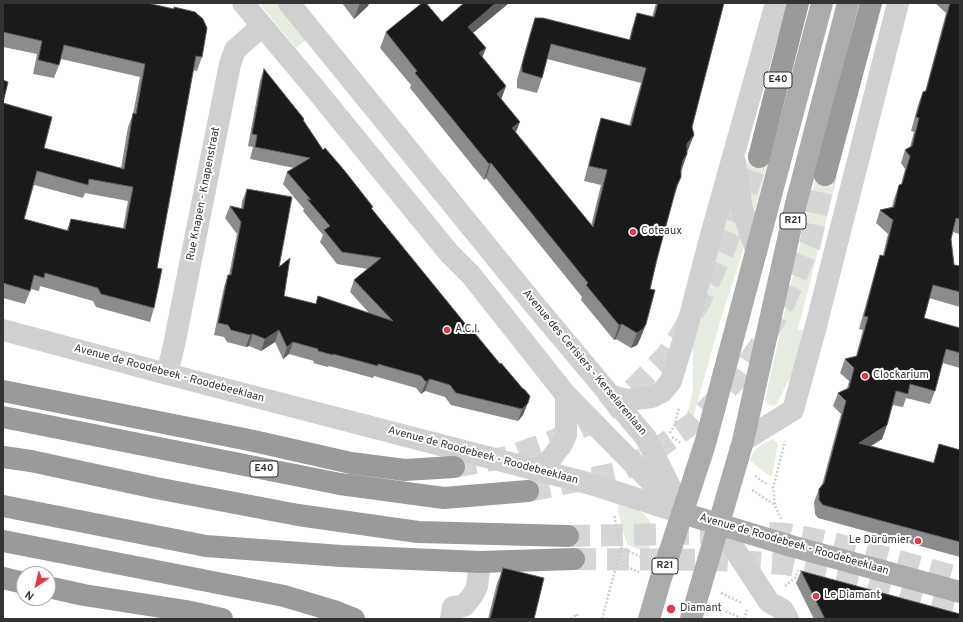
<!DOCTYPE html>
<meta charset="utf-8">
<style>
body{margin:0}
#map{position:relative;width:963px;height:622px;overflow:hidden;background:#fff;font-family:Overpass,sans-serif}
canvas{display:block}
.frame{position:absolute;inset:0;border:4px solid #333;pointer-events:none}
.north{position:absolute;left:16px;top:566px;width:40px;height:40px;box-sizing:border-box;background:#fff;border:1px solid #adadad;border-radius:50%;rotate:215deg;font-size:11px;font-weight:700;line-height:16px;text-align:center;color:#333}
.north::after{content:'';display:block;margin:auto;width:14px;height:18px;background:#e63946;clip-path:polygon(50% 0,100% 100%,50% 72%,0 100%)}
</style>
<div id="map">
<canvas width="963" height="622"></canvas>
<div class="frame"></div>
<div class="north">N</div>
</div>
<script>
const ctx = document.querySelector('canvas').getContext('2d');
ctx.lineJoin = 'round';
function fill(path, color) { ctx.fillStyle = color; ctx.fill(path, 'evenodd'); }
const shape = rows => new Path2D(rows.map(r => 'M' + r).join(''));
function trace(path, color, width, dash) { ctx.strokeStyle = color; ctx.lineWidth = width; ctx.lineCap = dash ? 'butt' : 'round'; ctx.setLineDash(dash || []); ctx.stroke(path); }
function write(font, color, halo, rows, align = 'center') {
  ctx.font = font + ' Overpass,sans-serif'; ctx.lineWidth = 4; ctx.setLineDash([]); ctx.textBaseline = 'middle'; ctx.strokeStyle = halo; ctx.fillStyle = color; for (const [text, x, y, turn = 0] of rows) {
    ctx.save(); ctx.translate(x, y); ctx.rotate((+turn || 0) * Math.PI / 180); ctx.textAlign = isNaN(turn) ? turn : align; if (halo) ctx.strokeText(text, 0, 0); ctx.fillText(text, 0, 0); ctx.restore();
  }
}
fill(shape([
 [259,3,280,3,308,38,296,48],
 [749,155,768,160,754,214,746,170],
 [817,173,837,178,798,329,807,331,797,362,790,378,777,403,775,406,772,406,767,404,765,400,766,395,804,226],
 [731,201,743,244,743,251,722,315,691,425,685,421,693,391,693,345],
 [773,439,777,442,778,445,772,475,770,476,749,460,756,449,762,444],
 [618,503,635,508,644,514,649,520,652,526,653,533,648,554,627,544,618,512]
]), '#e6ecdf');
trace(shape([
 [454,467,507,457,553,441,590,423,626,396,666,356,681,334,701,299,726,245,759,157],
 [528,491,617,473,650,454,693,423,736,380,763,341,784,303,810,244,825,175],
 [769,533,787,534,829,542,960,578],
 [568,536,734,533],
 [574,559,717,560,785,564,866,581,960,606]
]), '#d6d6d6', 22, [22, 11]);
trace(shape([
 [670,433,675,424,679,408],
 [672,437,681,443],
 [755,476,768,485],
 [752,490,775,505],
 [781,519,775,505,773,488,785,441],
 [621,548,644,558],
 [623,565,639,572],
 [785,586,796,577,798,570],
 [721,593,742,603],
 [718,608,741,618],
 [577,614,579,619],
 [571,619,577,614],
 [602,619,621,548,614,515],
 [744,619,747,610]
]), '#cdcdcd', 2.5, [2, 2]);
trace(shape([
 [243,3,312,85,449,253,471,275,566,395,680,511],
 [289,3,533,303,646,438,676,499],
 [735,162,742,209,756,250],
 [3,330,167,374,591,484,682,513],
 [167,374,174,345,230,64,235,50,262,26],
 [609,395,627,400,652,397,662,392,671,381,685,335,711,235,776,3],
 [743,441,793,410,816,326,898,3],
 [537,470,550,460,562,444,566,435,566,395],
 [718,524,769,602,783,610,788,619],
 [451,619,453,607,464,606,472,596,477,587,480,562]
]), '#d0d0d0', 22);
trace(shape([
 [682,513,791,546,960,592],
 [649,619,660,581,705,444,822,3],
 [691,619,743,441,796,204,848,3]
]), '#ababab', 22);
trace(shape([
 [759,157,798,3],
 [825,175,871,3],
 [3,391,249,440,351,463,405,470,454,467],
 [3,417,340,484,444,498,528,491],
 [3,457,31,461,156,488,298,515,418,532,568,536],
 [3,506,206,546,341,556,480,562,574,559],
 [3,541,284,596,334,611,354,619],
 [3,578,24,583],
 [48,587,84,595,186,611,222,619]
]), '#9a9a9a', 22);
fill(shape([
 [3,3,202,57,197,71,193,70,157,268,154,308,150,322,96,307,93,301,40,286,39,291,31,289,25,304,3,298,3,80,3,103,44,148,121,168,128,127,133,114,140,77,61,59,59,65,54,78,33,74,37,54,3,47],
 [34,185,83,198,85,193,128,201,123,228,71,219,67,230,24,219],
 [342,3,369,3,368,6,354,19],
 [509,3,473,33,486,48,482,57,506,86,501,100,516,132,591,226,601,185,584,181,596,134,601,118,629,126,641,83,547,59,542,78,537,93,517,88,517,80,530,33,535,18,629,40,632,28,637,13,652,17,656,3,724,3,692,127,694,135,687,151,687,154,681,170,675,193,674,195,657,259,650,289,646,324,640,339,637,345,631,348,616,339,614,340,581,300,582,297,486,178,484,180,410,88,411,85,380,48,386,32,442,22],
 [935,3,960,3,960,230,959,234,953,232,951,239,954,265,960,266,960,307,929,298,924,318,960,328,960,368,943,363,935,391,930,404,906,398,903,407,893,405,887,425,882,439,871,446,933,463,939,444,960,450,960,557,818,518,815,514,814,502,819,489,822,485,841,414,833,406,838,393,847,389,849,381,840,373,845,359,856,356,863,330,859,329,876,268,880,255,883,255,888,234,876,223,880,210,892,207,894,199,899,185,901,185,905,169,901,163,905,150,910,147,914,132,911,131,918,105,923,92,925,92,946,13],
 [264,69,304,121,323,150,472,332,523,389,523,415,518,421,451,405,445,397,425,391,421,394,416,388,374,376,373,378,329,366,328,367,313,363,314,361,289,354,283,359,275,342,261,351,249,346,246,347,227,342,224,337,214,335,224,287,228,275,229,275,237,234,225,218,230,206,241,209,242,201,247,189,279,267,284,296,316,304,318,296,370,314,350,292,354,280,368,269,337,264,320,242,323,235,303,211,304,209,283,184,287,172,294,168,250,159,253,147,248,146,260,81],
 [503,568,534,619,488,619,497,583],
 [801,571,960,619,814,619,796,583]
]), '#8c8c8c');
fill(shape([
 [360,3,369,3,368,6,354,19],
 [496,3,509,3,462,42,468,27],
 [486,48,480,63,479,53],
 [506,86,500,102,497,94],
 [520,122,514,137,512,128],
 [694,135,688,150,681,159,687,144],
 [687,154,682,169,678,176,683,160],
 [491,163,486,178,484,180,489,164],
 [681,177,675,193,671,200,677,185],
 [622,324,616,339,614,340,619,325],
 [646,324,640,339,637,345,631,348,637,333],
 [279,330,275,342,261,351,265,339],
 [253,334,249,346,246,347,250,335],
 [293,342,289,354,283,359,287,347],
 [430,379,425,391,421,394,426,382],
 [528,403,523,415,518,421,522,409],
 [887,425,882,439,855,456,859,443]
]), '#5f5f5f');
const building = shape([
 [3,3,147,3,174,9,174,7,195,12,203,19,207,28,202,57,196,56,191,83,157,268,162,269,154,308,101,294,98,288,45,273,44,278,34,275,30,291,3,283,3,80,8,82,3,103,52,117,44,148,124,169,133,113,136,114,145,64,64,45,59,65,38,60,42,41,3,32,3,3],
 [37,171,88,185,89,179,133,187,125,229,71,219,68,231,24,219,37,171],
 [422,3,426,3,442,22,464,3,496,3,468,27,486,48,479,53,506,86,497,94,520,122,512,128,593,227,607,170,589,166,601,118,631,126,646,68,551,44,542,78,522,72,522,65,535,18,543,18,630,40,637,13,654,17,658,3,724,3,692,127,694,135,687,144,687,154,683,160,681,169,681,177,677,185,657,259,650,289,655,290,646,324,643,329,637,333,622,324,619,325,586,285,588,283,491,163,489,164,415,73,417,71,386,32,422,3],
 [950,3,960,3,960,219,956,218,951,239,954,265,960,266,960,292,933,285,924,318,960,328,960,353,946,349,935,391,910,384,908,394,896,391,887,425,859,443,934,463,939,444,960,450,960,542,823,505,819,500,819,489,824,483,846,401,838,393,849,388,854,368,845,359,857,356,868,317,864,316,880,255,884,256,893,220,880,210,894,207,899,185,902,184,910,156,905,150,912,146,919,118,916,117,923,92,926,91,950,3],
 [264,69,304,119,303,120,323,150,325,148,344,170,373,207,371,208,472,332,473,331,500,364,501,363,523,389,524,389,530,396,528,403,522,409,456,393,450,385,430,379,426,382,421,376,378,364,378,366,333,354,333,355,318,351,318,349,293,342,287,347,279,330,265,339,253,334,250,335,231,330,228,325,218,323,228,275,231,275,241,222,230,206,243,209,247,189,292,197,279,267,290,258,284,296,316,304,318,296,393,321,354,280,381,258,342,252,324,230,330,226,307,199,311,200,287,172,310,158,255,147,257,135,252,134,264,69],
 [503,568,544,578,534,619,490,619,503,568],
 [801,571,960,614,960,619,825,619,801,571]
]);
fill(building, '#1a1a1a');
trace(building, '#5f5f5f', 1);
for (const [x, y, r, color] of [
 [633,232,4,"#e63946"],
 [447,330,4,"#e63946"],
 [865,376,4,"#e63946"],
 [918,541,4,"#e63946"],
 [816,596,4,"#e63946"],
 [671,609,5,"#e63946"]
]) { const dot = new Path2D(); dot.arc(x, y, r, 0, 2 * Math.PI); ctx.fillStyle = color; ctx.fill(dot); trace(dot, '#fff', 1.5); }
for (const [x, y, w] of [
 [778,80,28],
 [793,221,26],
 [264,469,28],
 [665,566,26]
]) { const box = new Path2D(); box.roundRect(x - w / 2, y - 8, w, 16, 3); ctx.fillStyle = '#fff'; ctx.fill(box); trace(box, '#333', 1); }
write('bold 10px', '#333', null, [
 ["E40",778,80],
 ["R21",793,221],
 ["E40",264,469],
 ["R21",665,566]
]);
write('11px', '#333', '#fff', [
 ["Rue Knapen - Knapenstraat",204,194,-79],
 ["Avenue des Cerisiers - Kerselarenlaan",584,363,50],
 ["Avenue de Roodebeek - Roodebeeklaan",169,374,15],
 ["Avenue de Roodebeek - Roodebeeklaan",483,456,15],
 ["Avenue de Roodebeek - Roodebeeklaan",794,545,16]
]);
write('11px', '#333', '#fff', [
 ["Coteaux",641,232],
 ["A.C.I.",455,330],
 ["Clockarium",873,376],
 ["Le Dürümier",910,541,"right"],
 ["Le Diamant",824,596],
 ["Diamant",680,609]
], 'left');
</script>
